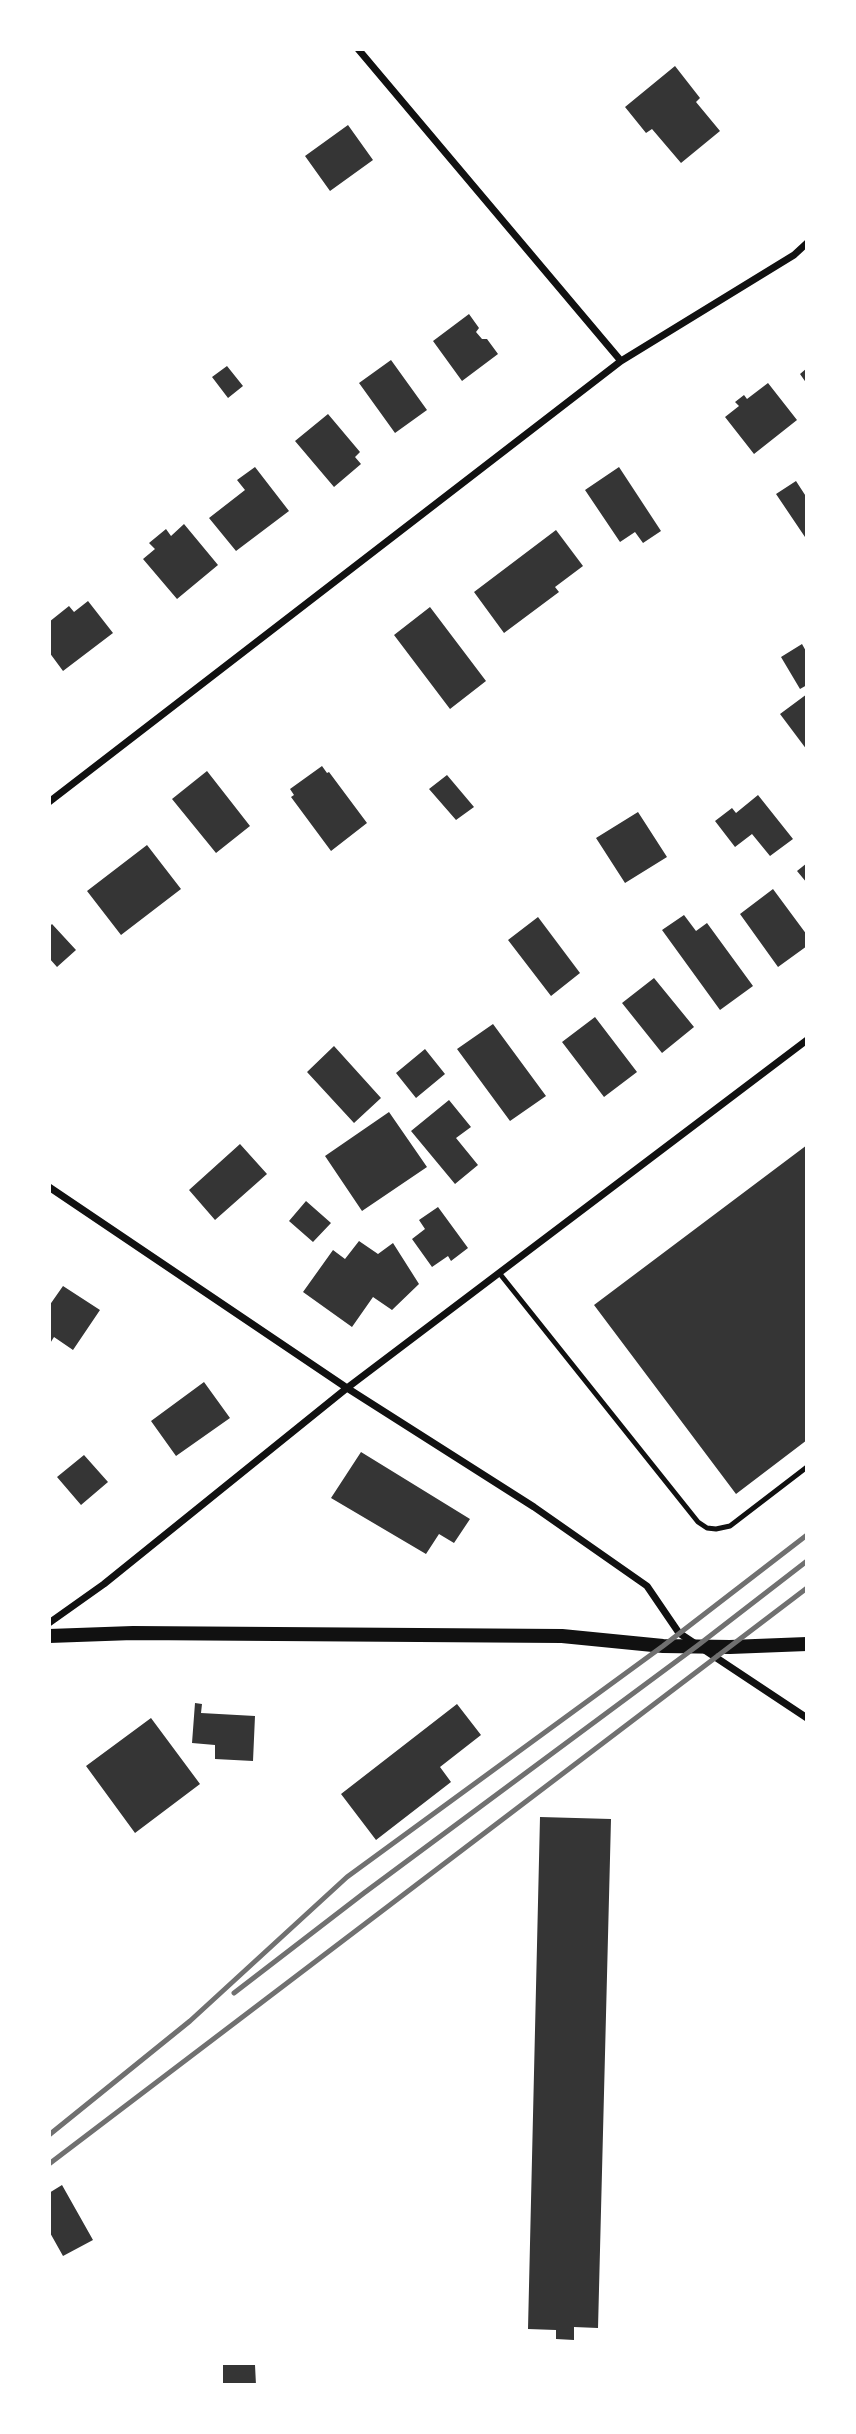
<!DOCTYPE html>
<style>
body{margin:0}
#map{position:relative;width:856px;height:2434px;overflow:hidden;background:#fff;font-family:"Source Sans 3",sans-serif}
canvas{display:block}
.frame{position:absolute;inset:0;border:51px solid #fff;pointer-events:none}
</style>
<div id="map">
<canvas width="856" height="2434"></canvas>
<div class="frame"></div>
</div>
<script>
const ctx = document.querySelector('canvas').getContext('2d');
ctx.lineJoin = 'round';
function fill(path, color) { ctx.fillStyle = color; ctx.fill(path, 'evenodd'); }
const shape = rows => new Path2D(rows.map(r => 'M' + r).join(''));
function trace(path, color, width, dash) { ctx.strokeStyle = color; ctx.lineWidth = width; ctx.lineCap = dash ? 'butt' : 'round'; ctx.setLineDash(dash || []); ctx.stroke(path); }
fill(shape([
 [675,66,700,98,696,102,720,131,681,163,652,129,646,133,625,107],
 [348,125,373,160,330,191,305,156],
 [469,314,479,328,476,332,482,339,487,339,498,354,462,381,433,341],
 [391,360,427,410,395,433,359,383],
 [227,366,243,386,228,398,212,377],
 [807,368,807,384,800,374],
 [768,383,797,420,754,454,725,417,739,406,735,402,744,395,747,399],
 [328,414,360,452,355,457,361,464,334,487,295,441],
 [255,467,289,511,236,551,209,518,245,490,237,480],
 [619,467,661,531,643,543,635,532,620,542,585,490],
 [796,481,807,498,807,540,776,494],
 [184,524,218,565,177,599,143,559,155,549,149,543,166,529,171,536],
 [556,530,583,566,555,587,559,592,504,633,474,592],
 [88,601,113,633,63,671,49,652,49,622,69,606,74,612],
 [430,607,486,681,450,709,394,635],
 [802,644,807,653,807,685,800,689,781,657],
 [807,694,807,750,780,714],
 [322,766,327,773,329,772,367,823,331,851,291,797,294,795,290,789],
 [207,771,250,826,216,853,172,799],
 [447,775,474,807,456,820,429,789],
 [758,795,793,839,770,856,752,834,735,847,715,821,732,808,736,813],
 [638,812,667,857,625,883,596,838],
 [147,845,181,889,121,935,87,891],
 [807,863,807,883,797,871],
 [773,889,807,935,807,946,778,967,740,914],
 [684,915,696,931,707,923,753,986,720,1010,662,930],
 [538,917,580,973,551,996,508,940],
 [52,924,76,950,57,967,49,958,49,927],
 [654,978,694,1027,662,1053,622,1003],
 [595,1017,637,1072,604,1097,562,1042],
 [493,1024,546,1096,510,1121,457,1049],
 [334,1046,381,1098,354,1123,307,1072],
 [425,1049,445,1074,416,1098,396,1073],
 [449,1100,471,1127,456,1138,478,1165,455,1184,411,1131],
 [389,1112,427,1167,362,1211,325,1156],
 [240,1144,267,1174,215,1220,189,1190],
 [807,1145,807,1440,736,1494,594,1305],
 [306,1201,331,1223,313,1242,289,1221],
 [438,1207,468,1248,451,1261,448,1256,432,1267,412,1239,425,1229,419,1220],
 [359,1241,378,1254,393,1243,419,1284,392,1310,373,1297,352,1327,303,1292,333,1250,345,1259],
 [63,1286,100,1310,73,1350,54,1337,49,1345,49,1306],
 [204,1382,230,1418,176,1456,151,1421],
 [361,1452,470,1519,454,1543,439,1534,426,1554,331,1498],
 [84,1455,108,1482,81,1505,57,1477],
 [195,1703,202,1704,201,1713,255,1716,253,1761,215,1759,215,1745,192,1743],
 [457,1704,481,1735,440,1767,451,1782,376,1840,341,1794],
 [151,1718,200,1784,135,1833,86,1766],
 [540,1817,611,1819,598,2328,574,2327,574,2340,556,2339,556,2330,528,2329],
 [62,2185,93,2240,63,2256,49,2231,49,2193],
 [223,2365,255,2365,256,2385,223,2385]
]), '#353535');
trace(shape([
 [500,1274,698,1522,707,1528,716,1529,730,1526,807,1467]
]), '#111', 5);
trace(shape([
 [358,49,621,361],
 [49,802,621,361,794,255,807,243],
 [49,1187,347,1388,534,1507,647,1586,679,1633,807,1718],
 [49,1623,104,1584,347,1388,807,1040]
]), '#111', 7);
trace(shape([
 [49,1636,133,1633,562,1636,663,1646,730,1647,807,1644]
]), '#111', 14);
trace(shape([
 [234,1993,364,1893,697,1646,807,1561],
 [49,2135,190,2021,347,1877,663,1646,807,1535],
 [49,2164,807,1588]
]), '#707070', 5);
</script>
